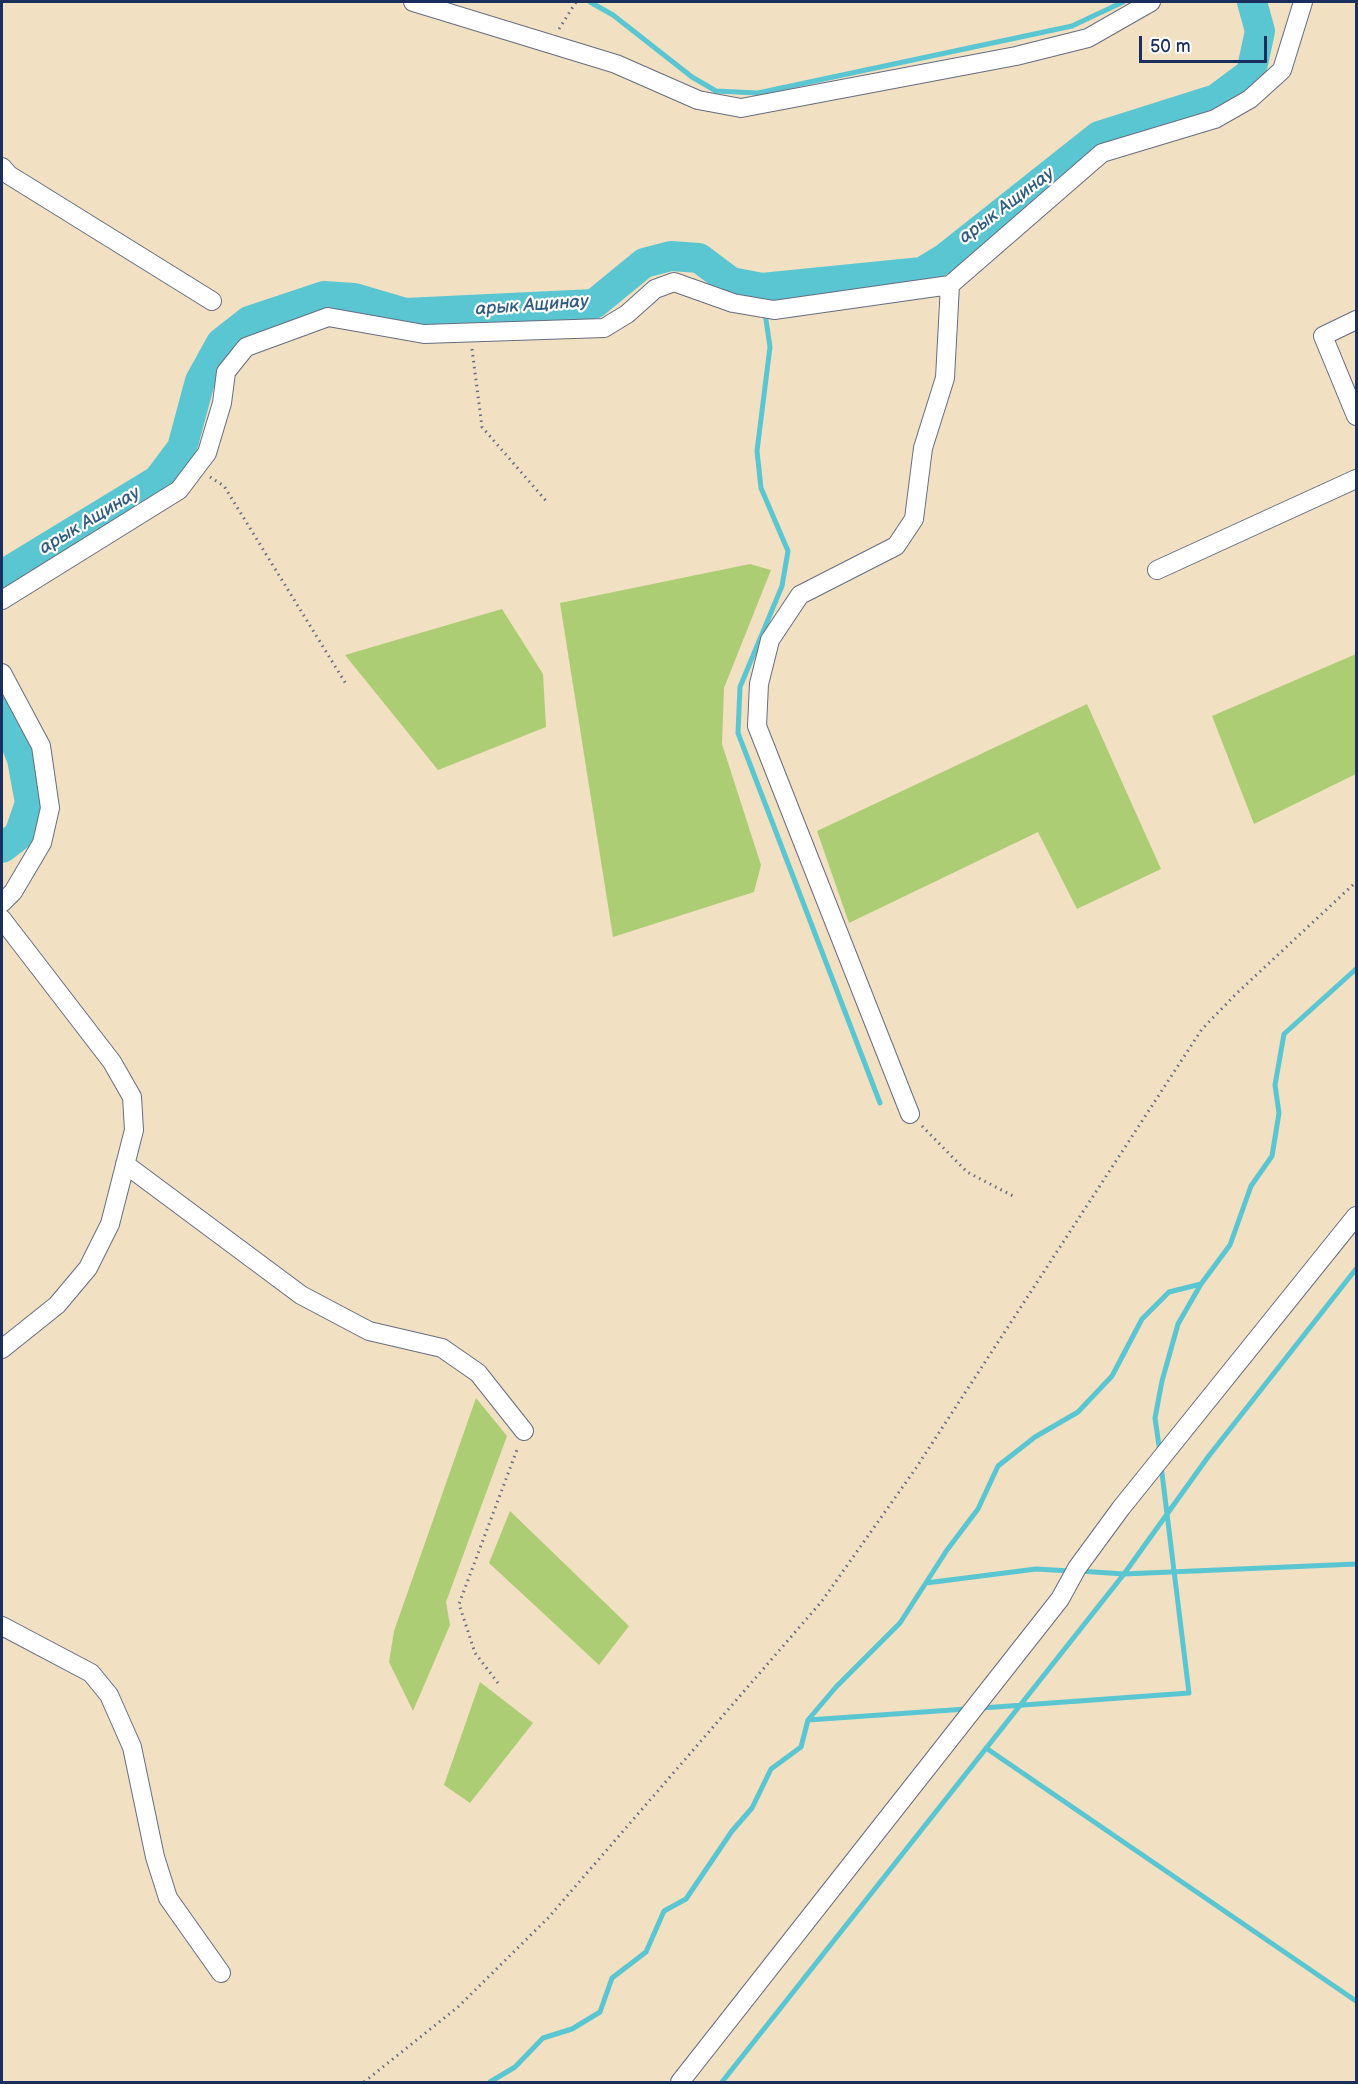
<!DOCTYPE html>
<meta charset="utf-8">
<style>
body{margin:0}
#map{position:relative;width:1358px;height:2084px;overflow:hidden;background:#f2e0c2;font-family:"Balsamiq Sans",sans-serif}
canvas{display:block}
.frame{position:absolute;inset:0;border:3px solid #1b2f5e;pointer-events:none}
.scale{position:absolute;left:1139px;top:36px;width:128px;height:27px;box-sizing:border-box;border:3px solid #1b2f5e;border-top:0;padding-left:8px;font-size:18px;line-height:21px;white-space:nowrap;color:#1b2f5e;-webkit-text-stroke:4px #fff;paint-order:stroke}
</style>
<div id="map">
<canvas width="1358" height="2084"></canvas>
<div class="frame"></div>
<div class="scale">50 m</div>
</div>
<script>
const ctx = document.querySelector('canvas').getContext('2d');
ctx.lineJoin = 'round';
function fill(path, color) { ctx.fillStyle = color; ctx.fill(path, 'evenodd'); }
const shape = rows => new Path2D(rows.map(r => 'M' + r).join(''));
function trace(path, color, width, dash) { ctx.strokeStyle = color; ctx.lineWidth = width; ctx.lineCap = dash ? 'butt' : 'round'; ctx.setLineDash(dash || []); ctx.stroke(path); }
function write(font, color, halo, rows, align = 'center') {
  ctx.font = font + ' "Balsamiq Sans",sans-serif'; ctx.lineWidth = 4.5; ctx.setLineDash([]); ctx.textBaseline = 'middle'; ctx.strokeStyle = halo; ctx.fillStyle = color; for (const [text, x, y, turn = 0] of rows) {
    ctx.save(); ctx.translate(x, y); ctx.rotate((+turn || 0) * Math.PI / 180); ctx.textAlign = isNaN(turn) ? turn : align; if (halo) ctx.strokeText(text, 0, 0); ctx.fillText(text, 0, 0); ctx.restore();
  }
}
fill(shape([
 [750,564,771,570,724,688,722,744,761,865,754,892,613,937,560,603],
 [502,609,543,674,546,727,438,770,345,655],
 [1356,654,1356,774,1254,824,1212,716],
 [1087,704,1161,869,1077,909,1038,832,849,923,817,831],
 [476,1398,507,1436,446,1602,450,1625,413,1711,389,1662,394,1631],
 [510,1511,629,1626,599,1665,489,1563],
 [480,1682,533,1723,470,1803,444,1785]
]), '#adcd75');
trace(shape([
 [590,2,613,15,692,77,716,91,758,93,1072,26,1123,2],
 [762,288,764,304],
 [765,313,770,347,757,451,761,488,788,551,782,586,740,687,738,733,880,1103],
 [1160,1453,1155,1418,1162,1381,1178,1324,1201,1284],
 [1079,1571,1124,1574,1356,1564],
 [926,1583,1036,1569,1070,1571],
 [982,1708,1189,1693,1161,1465],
 [808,1720,966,1709],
 [986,1748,1356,2001],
 [490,2082,515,2067,543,2038,572,2029,600,2012,612,1978,646,1952,664,1911,686,1899,732,1831,752,1808,771,1769,801,1747,808,1720,836,1687,900,1623,947,1550,978,1509,998,1466,1035,1437,1078,1412,1112,1376,1142,1319,1169,1292,1201,1284,1230,1245,1251,1186,1272,1156,1279,1113,1275,1085,1284,1034,1356,969],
 [722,2082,1124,1574,1208,1457,1356,1269]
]), '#5ac6d2', 5);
trace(shape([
 [2,575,158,480,182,448,200,381,221,343,249,321,324,296,354,298,405,313,594,304,644,263,671,256,699,258,731,282,762,288,922,272,945,258,1099,136,1216,99,1251,73,1260,31,1252,2],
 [2,710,22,759,30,803,19,835,2,848]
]), '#5ac6d2', 30);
const minor = shape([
 [413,2,616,64,698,100,741,108,1016,56,1088,38,1151,2],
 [2,167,9,175,212,301],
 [1356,320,1323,336,1356,416],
 [1157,570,1356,479],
 [2,600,179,490,207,453,222,403,226,372,246,347,328,317,424,334,604,328,627,314,655,289,674,282,733,303,774,310,950,285,1102,153,1215,119,1250,99,1282,70,1303,2],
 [2,673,41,746,50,808,42,843,13,892,2,903],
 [2,919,112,1062,132,1097,134,1130,110,1224,88,1268,57,1305,2,1349],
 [910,1114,757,726,759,684,770,640,800,595,896,546,914,519,923,448,945,378,950,285],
 [125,1164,301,1295,369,1331,442,1348,478,1373,524,1431],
 [2,1626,91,1673,109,1695,132,1747,155,1857,168,1898,221,1973],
 [680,2082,1060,1599,1077,1568,1121,1508,1356,1216]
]);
trace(minor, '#666d81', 20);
trace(shape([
 [559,29,576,2],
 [472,349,482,427,547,502],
 [210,477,224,486,346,684],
 [922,1126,967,1172,1015,1197],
 [498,1683,475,1653,459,1604,518,1447],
 [364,2082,458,2007,548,1918,822,1601,916,1468,1202,1029,1237,993,1356,882]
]), '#666d81', 3, [1.5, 4.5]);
trace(minor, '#fff', 18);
write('italic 18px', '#2e5c81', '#fff', [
 ["арык Ащинау",1007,206,-37],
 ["арык Ащинау",532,306,-4],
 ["арык Ащинау",90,521,-31]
]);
</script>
